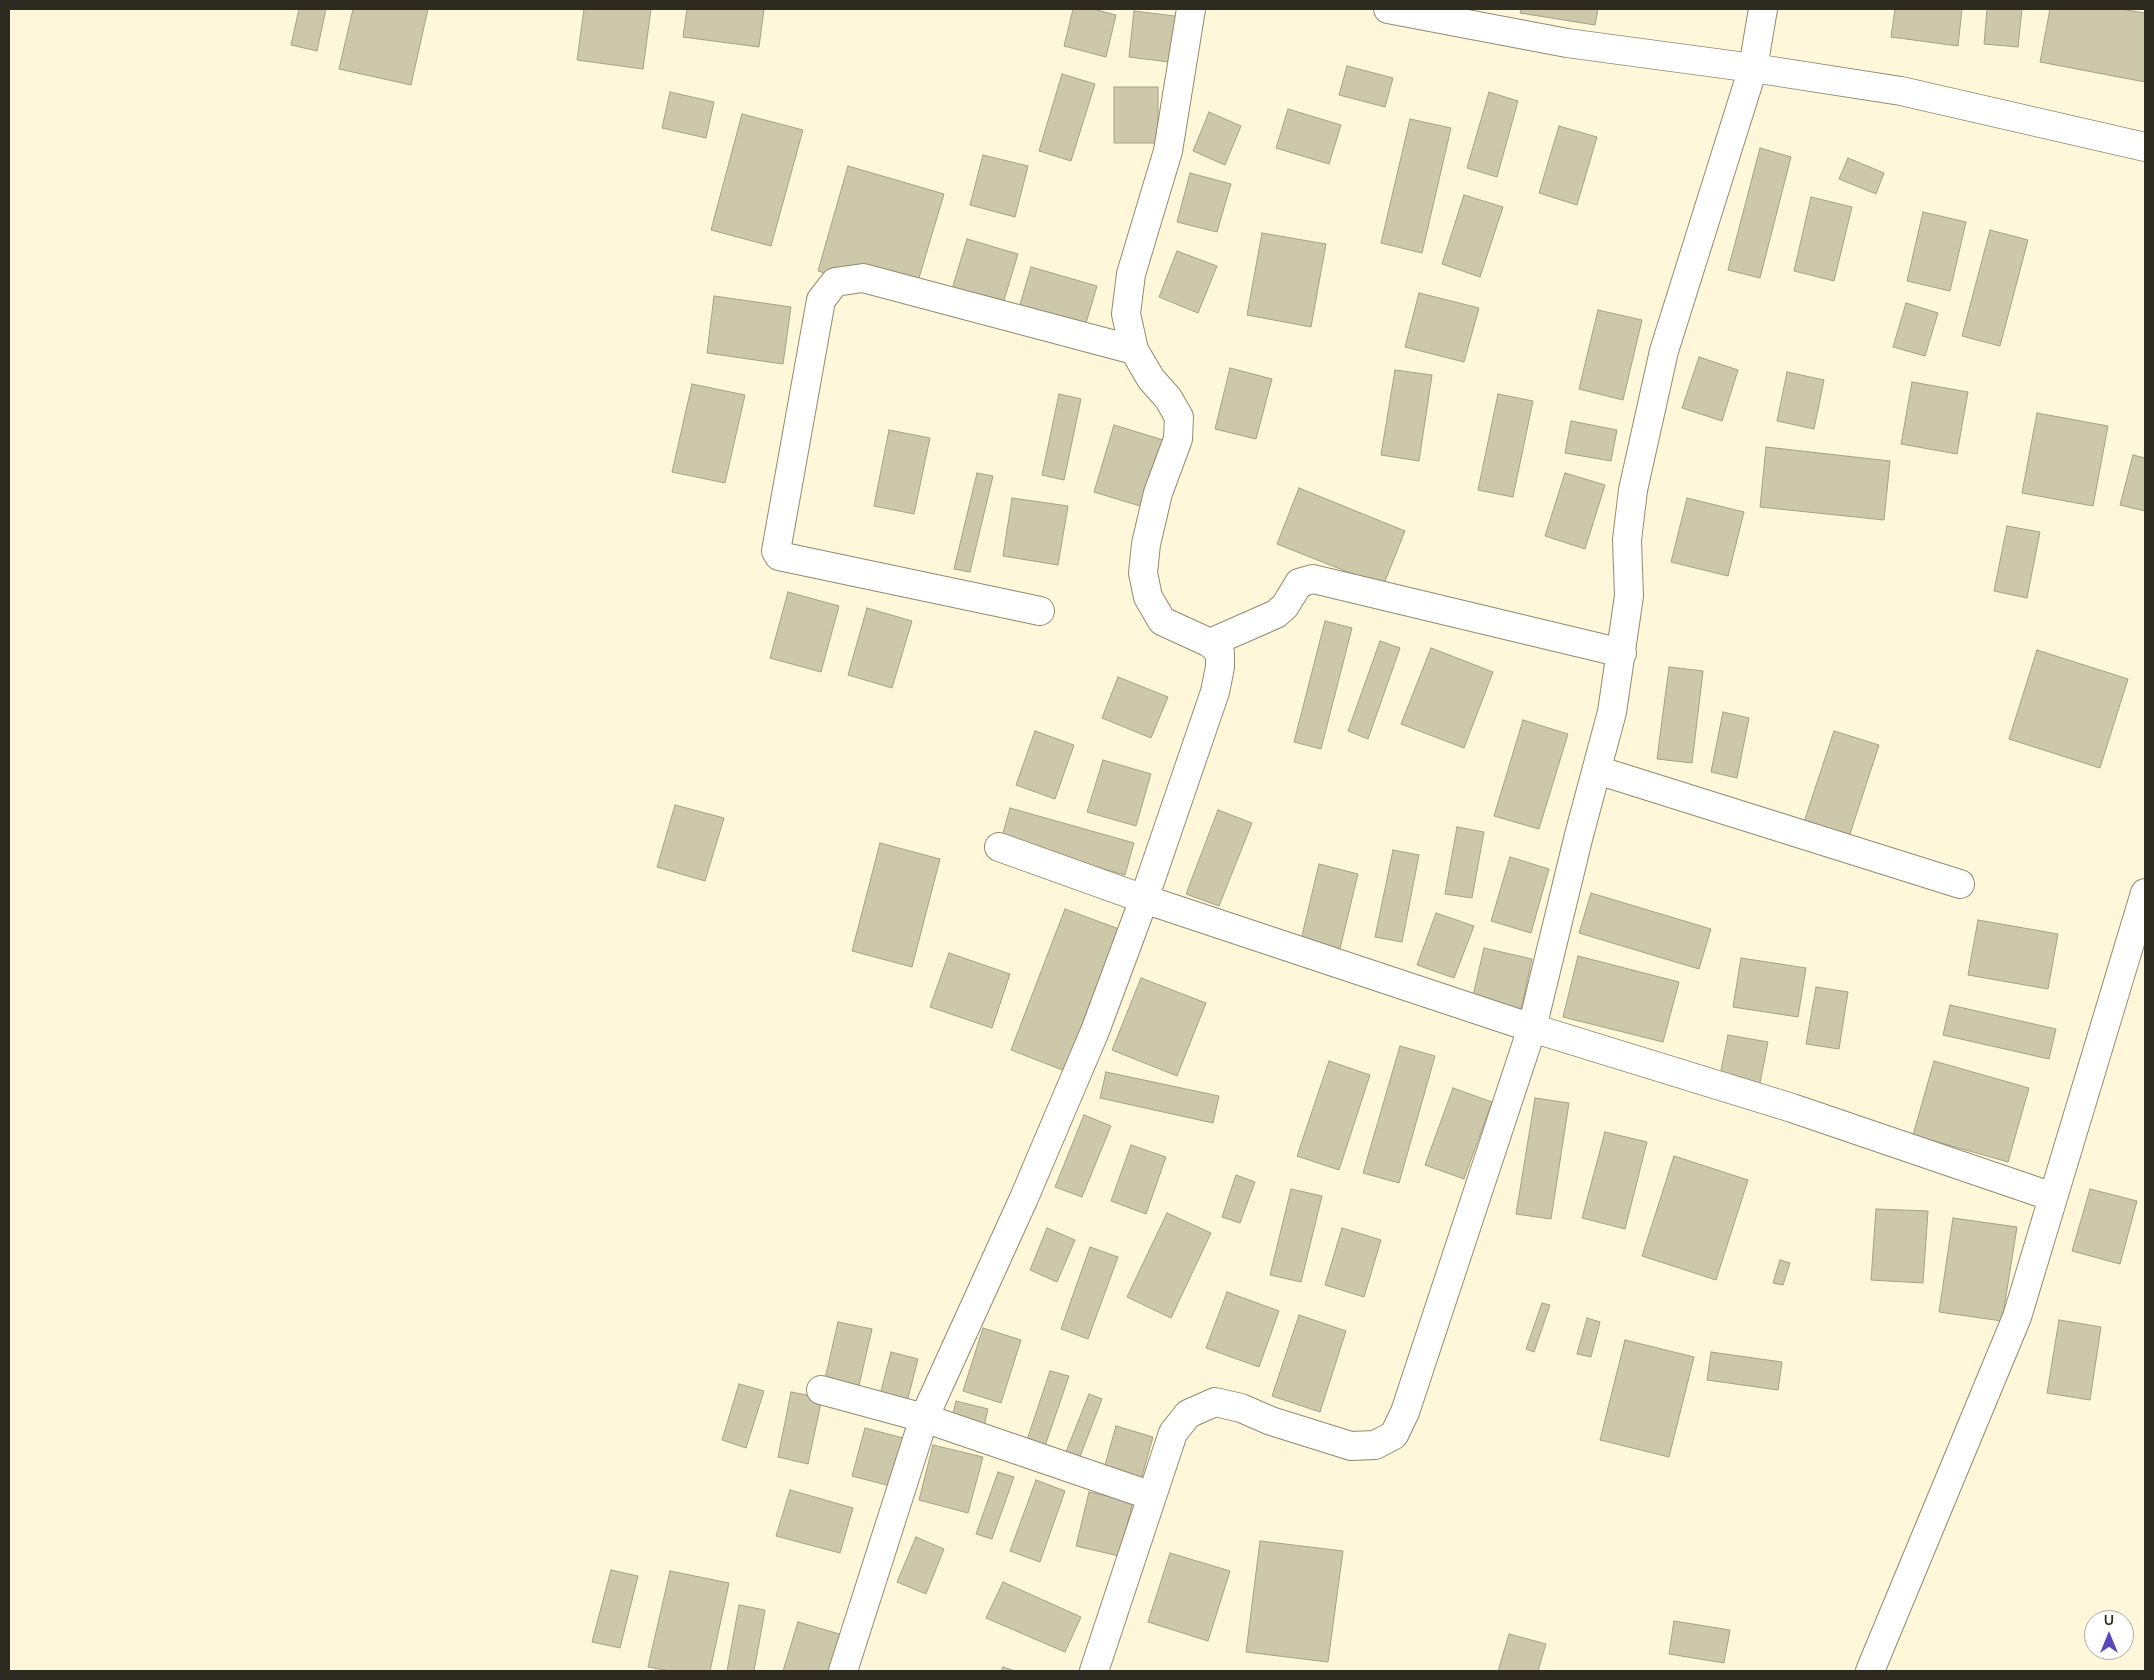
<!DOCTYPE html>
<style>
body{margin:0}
#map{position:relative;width:2154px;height:1680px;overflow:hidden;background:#fef7da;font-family:"Nunito Sans",sans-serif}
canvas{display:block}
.frame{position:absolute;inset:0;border:10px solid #2d2a1f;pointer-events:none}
.north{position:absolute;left:2084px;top:1610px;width:50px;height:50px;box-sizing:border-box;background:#fff;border:1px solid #abaaa5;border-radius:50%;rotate:0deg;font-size:14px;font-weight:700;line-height:20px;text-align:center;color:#2d2a1f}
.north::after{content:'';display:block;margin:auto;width:18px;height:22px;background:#5746be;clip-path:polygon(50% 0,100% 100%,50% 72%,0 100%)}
</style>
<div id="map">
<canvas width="2154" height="1680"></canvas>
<div class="frame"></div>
<div class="north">U</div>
</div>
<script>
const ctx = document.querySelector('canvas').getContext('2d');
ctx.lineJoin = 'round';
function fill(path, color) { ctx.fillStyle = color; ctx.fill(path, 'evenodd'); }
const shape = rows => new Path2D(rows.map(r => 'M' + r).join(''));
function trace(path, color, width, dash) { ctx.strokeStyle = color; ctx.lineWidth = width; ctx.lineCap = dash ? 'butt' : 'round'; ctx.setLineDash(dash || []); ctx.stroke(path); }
const building = shape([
 [299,9,326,9,317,51,291,45,299,9],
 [353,9,428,9,411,85,339,69,353,9],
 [584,9,651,9,643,69,577,60,584,9],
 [687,9,764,9,759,47,683,37,687,9],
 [1073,9,1093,9,1116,15,1106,57,1064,46,1073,9],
 [1521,9,1598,9,1595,25,1520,13,1521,9],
 [1895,9,1962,9,1958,46,1891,37,1895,9],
 [1987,9,2022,9,2018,47,1984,44,1987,9],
 [2050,9,2120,9,2145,13,2145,82,2040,62,2050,9],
 [1134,11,1191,18,1185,64,1129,57,1134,11],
 [1347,66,1393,78,1385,107,1339,95,1347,66],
 [1062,74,1095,84,1071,161,1039,151,1062,74],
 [1114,87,1158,87,1158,143,1114,143,1114,87],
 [670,92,714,102,706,138,662,128,670,92],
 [1489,92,1518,101,1497,177,1467,168,1489,92],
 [1288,109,1341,125,1329,164,1276,148,1288,109],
 [1209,112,1241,126,1225,165,1193,151,1209,112],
 [742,114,803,130,771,246,711,230,742,114],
 [1410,119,1451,128,1422,253,1381,243,1410,119],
 [1559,126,1597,137,1577,205,1539,193,1559,126],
 [1760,148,1791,157,1760,278,1728,270,1760,148],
 [983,155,1028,166,1015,217,970,205,983,155],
 [1848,158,1884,173,1876,194,1839,179,1848,158],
 [848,166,944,194,913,298,818,271,848,166],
 [1190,173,1231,184,1217,232,1177,222,1190,173],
 [1464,195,1503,207,1480,277,1442,264,1464,195],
 [1811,197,1852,207,1834,281,1794,271,1811,197],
 [1923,212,1966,222,1950,291,1907,281,1923,212],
 [1990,230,2028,240,2000,346,1962,336,1990,230],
 [1262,233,1326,244,1311,327,1247,315,1262,233],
 [967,239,1018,254,998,320,947,306,967,239],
 [1177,251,1217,266,1198,313,1159,297,1177,251],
 [1031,267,1097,286,1081,340,1015,321,1031,267],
 [1419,293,1479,308,1464,362,1405,347,1419,293],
 [714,296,791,307,783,364,707,353,714,296],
 [1906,303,1938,313,1925,356,1893,347,1906,303],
 [1598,310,1642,320,1623,400,1579,389,1598,310],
 [1699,357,1738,370,1722,421,1682,408,1699,357],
 [1230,368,1272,379,1256,439,1215,429,1230,368],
 [1395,370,1432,375,1419,461,1381,455,1395,370],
 [1787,372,1824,380,1814,429,1777,421,1787,372],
 [1912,382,1968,392,1957,454,1901,444,1912,382],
 [692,384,745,395,725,483,672,472,692,384],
 [1059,394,1081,399,1064,480,1042,475,1059,394],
 [1498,394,1533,401,1513,497,1478,490,1498,394],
 [2037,413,2108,426,2093,506,2022,493,2037,413],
 [1571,421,1617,430,1611,461,1565,453,1571,421],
 [1114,425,1173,443,1153,510,1094,492,1114,425],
 [889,430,930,438,914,514,874,506,889,430],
 [1766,447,1890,461,1884,520,1760,507,1766,447],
 [2133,455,2145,458,2145,511,2120,505,2133,455],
 [977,473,993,476,970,572,954,569,977,473],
 [1565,473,1605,485,1585,549,1545,536,1565,473],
 [1299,488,1405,531,1383,586,1277,544,1299,488],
 [1012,498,1068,506,1058,565,1003,556,1012,498],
 [1687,498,1744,512,1728,576,1671,562,1687,498],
 [2007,526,2040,532,2027,598,1994,591,2007,526],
 [788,592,839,606,821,672,770,658,788,592],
 [867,608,912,621,892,688,848,675,867,608],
 [1325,621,1352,628,1321,749,1294,742,1325,621],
 [1380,641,1400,648,1368,739,1348,731,1380,641],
 [1431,648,1493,672,1464,748,1401,724,1431,648],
 [2037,650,2128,679,2100,768,2009,739,2037,650],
 [1669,667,1703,671,1692,763,1657,759,1669,667],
 [1118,677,1168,697,1151,738,1102,718,1118,677],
 [1723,712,1749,718,1737,778,1711,772,1723,712],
 [1523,720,1568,734,1539,829,1494,816,1523,720],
 [1035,731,1074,745,1055,799,1016,785,1035,731],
 [1834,731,1879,745,1849,837,1804,822,1834,731],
 [1103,760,1151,774,1136,826,1087,812,1103,760],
 [675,805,724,818,705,881,657,867,675,805],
 [1010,808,1134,843,1125,875,1001,840,1010,808],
 [1218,810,1252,823,1219,906,1186,894,1218,810],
 [1457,827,1484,832,1472,898,1445,894,1457,827],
 [880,843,940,859,912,967,852,951,880,843],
 [1393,850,1419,855,1402,942,1375,937,1393,850],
 [1510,857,1549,869,1531,933,1491,921,1510,857],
 [1319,864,1358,874,1338,957,1299,948,1319,864],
 [1591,893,1711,929,1699,969,1579,933,1591,893],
 [1065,909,1119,929,1065,1071,1011,1050,1065,909],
 [1436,913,1474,926,1454,978,1417,965,1436,913],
 [1978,920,2058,934,2048,989,1968,975,1978,920],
 [1484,948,1532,959,1521,1010,1472,1000,1484,948],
 [949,953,1010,974,992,1028,930,1007,949,953],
 [1578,956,1679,982,1663,1042,1563,1017,1578,956],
 [1741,958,1806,968,1798,1017,1733,1007,1741,958],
 [1141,978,1206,1003,1177,1076,1112,1050,1141,978],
 [1816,987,1848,992,1839,1049,1806,1044,1816,987],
 [1950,1005,2056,1029,2049,1059,1943,1035,1950,1005],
 [1728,1035,1768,1042,1758,1093,1718,1086,1728,1035],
 [1400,1046,1435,1056,1399,1183,1363,1173,1400,1046],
 [1329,1061,1370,1075,1339,1170,1297,1156,1329,1061],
 [1934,1061,2029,1088,2008,1162,1913,1135,1934,1061],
 [1106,1072,1219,1096,1213,1123,1100,1098,1106,1072],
 [1453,1088,1492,1102,1464,1179,1425,1165,1453,1088],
 [1535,1098,1569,1103,1551,1219,1516,1214,1535,1098],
 [1084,1115,1111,1126,1082,1197,1055,1187,1084,1115],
 [1605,1132,1647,1142,1625,1229,1582,1218,1605,1132],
 [1131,1145,1166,1157,1146,1214,1111,1201,1131,1145],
 [1674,1156,1748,1180,1716,1280,1642,1256,1674,1156],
 [1236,1175,1255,1182,1240,1223,1222,1217,1236,1175],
 [1291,1189,1322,1196,1301,1282,1270,1275,1291,1189],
 [2090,1189,2137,1201,2120,1264,2072,1251,2090,1189],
 [1876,1209,1928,1211,1923,1283,1871,1280,1876,1209],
 [1167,1213,1211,1233,1171,1318,1127,1297,1167,1213],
 [1953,1218,2017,1227,2002,1321,1939,1312,1953,1218],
 [1047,1228,1075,1240,1057,1282,1030,1270,1047,1228],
 [1342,1228,1381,1240,1364,1297,1325,1285,1342,1228],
 [1090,1247,1118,1257,1088,1339,1061,1329,1090,1247],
 [1780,1260,1790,1263,1783,1285,1773,1283,1780,1260],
 [1227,1292,1279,1311,1259,1367,1206,1348,1227,1292],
 [1542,1303,1550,1305,1534,1352,1526,1349,1542,1303],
 [1299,1315,1346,1331,1320,1412,1272,1396,1299,1315],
 [1587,1318,1600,1322,1591,1357,1577,1354,1587,1318],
 [2059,1320,2101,1327,2090,1400,2047,1393,2059,1320],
 [838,1322,872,1329,858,1390,824,1383,838,1322],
 [983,1328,1021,1340,1001,1403,963,1391,983,1328],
 [1625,1340,1694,1357,1669,1457,1600,1440,1625,1340],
 [891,1352,918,1359,906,1406,879,1399,891,1352],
 [1711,1352,1782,1362,1778,1390,1707,1380,1711,1352],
 [1050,1371,1069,1376,1045,1446,1027,1440,1050,1371],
 [739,1384,764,1391,746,1448,722,1440,739,1384],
 [791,1392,822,1398,808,1464,778,1457,791,1392],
 [1089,1394,1102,1399,1076,1467,1062,1462,1089,1394],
 [956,1401,988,1409,981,1439,949,1431,956,1401],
 [1116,1426,1153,1437,1139,1487,1102,1476,1116,1426],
 [865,1428,907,1439,894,1487,852,1476,865,1428],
 [933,1445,983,1457,968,1513,919,1500,933,1445],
 [998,1472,1014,1477,992,1539,976,1534,998,1472],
 [1036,1480,1065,1491,1040,1562,1010,1551,1036,1480],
 [790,1490,853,1508,840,1553,776,1536,790,1490],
 [1089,1492,1133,1502,1119,1556,1076,1546,1089,1492],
 [916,1537,944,1549,926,1594,897,1582,916,1537],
 [1260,1541,1343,1551,1328,1662,1246,1652,1260,1541],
 [1170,1553,1230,1571,1208,1641,1148,1622,1170,1553],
 [611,1570,638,1576,620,1648,592,1642,611,1570],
 [670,1571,729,1583,710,1671,670,1671,648,1667,670,1571],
 [1003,1582,1081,1617,1065,1652,986,1618,1003,1582],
 [739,1605,765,1610,754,1671,727,1671,739,1605],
 [1674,1621,1730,1630,1724,1663,1669,1654,1674,1621],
 [798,1622,843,1635,832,1671,783,1671,798,1622],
 [1509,1634,1546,1644,1538,1671,1498,1671,1509,1634],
 [1003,1667,1015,1671,1001,1671,1003,1667]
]);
fill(building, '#cec8ab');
trace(building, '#a6a085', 1);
const minor = shape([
 [1388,9,1567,43,1753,68,1901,91,2145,147],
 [1040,611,779,556,776,551,821,300,835,282,863,278,1134,350],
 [1210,643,1276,614,1285,606,1299,583,1313,579,1622,653],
 [1597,770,1960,884],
 [999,847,1144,899,1532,1028,1792,1108,2053,1197],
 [821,1390,924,1418,1152,1496],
 [843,1671,924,1418,1024,1198,1095,1031,1144,899,1215,692,1220,667,1220,653,1210,643,1162,621,1148,597,1143,573,1146,544,1158,493,1178,439,1179,417,1168,398,1151,379,1134,350,1126,314,1131,274,1168,151,1191,9],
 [1094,1671,1173,1433,1188,1414,1215,1402,1241,1408,1271,1421,1351,1446,1375,1445,1394,1435,1405,1412,1532,1028,1579,835,1612,712,1629,596,1627,540,1633,490,1664,351,1753,68,1763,9],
 [1870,1671,2017,1317,2145,893]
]);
trace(minor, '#918b70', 30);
trace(minor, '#fff', 28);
</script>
